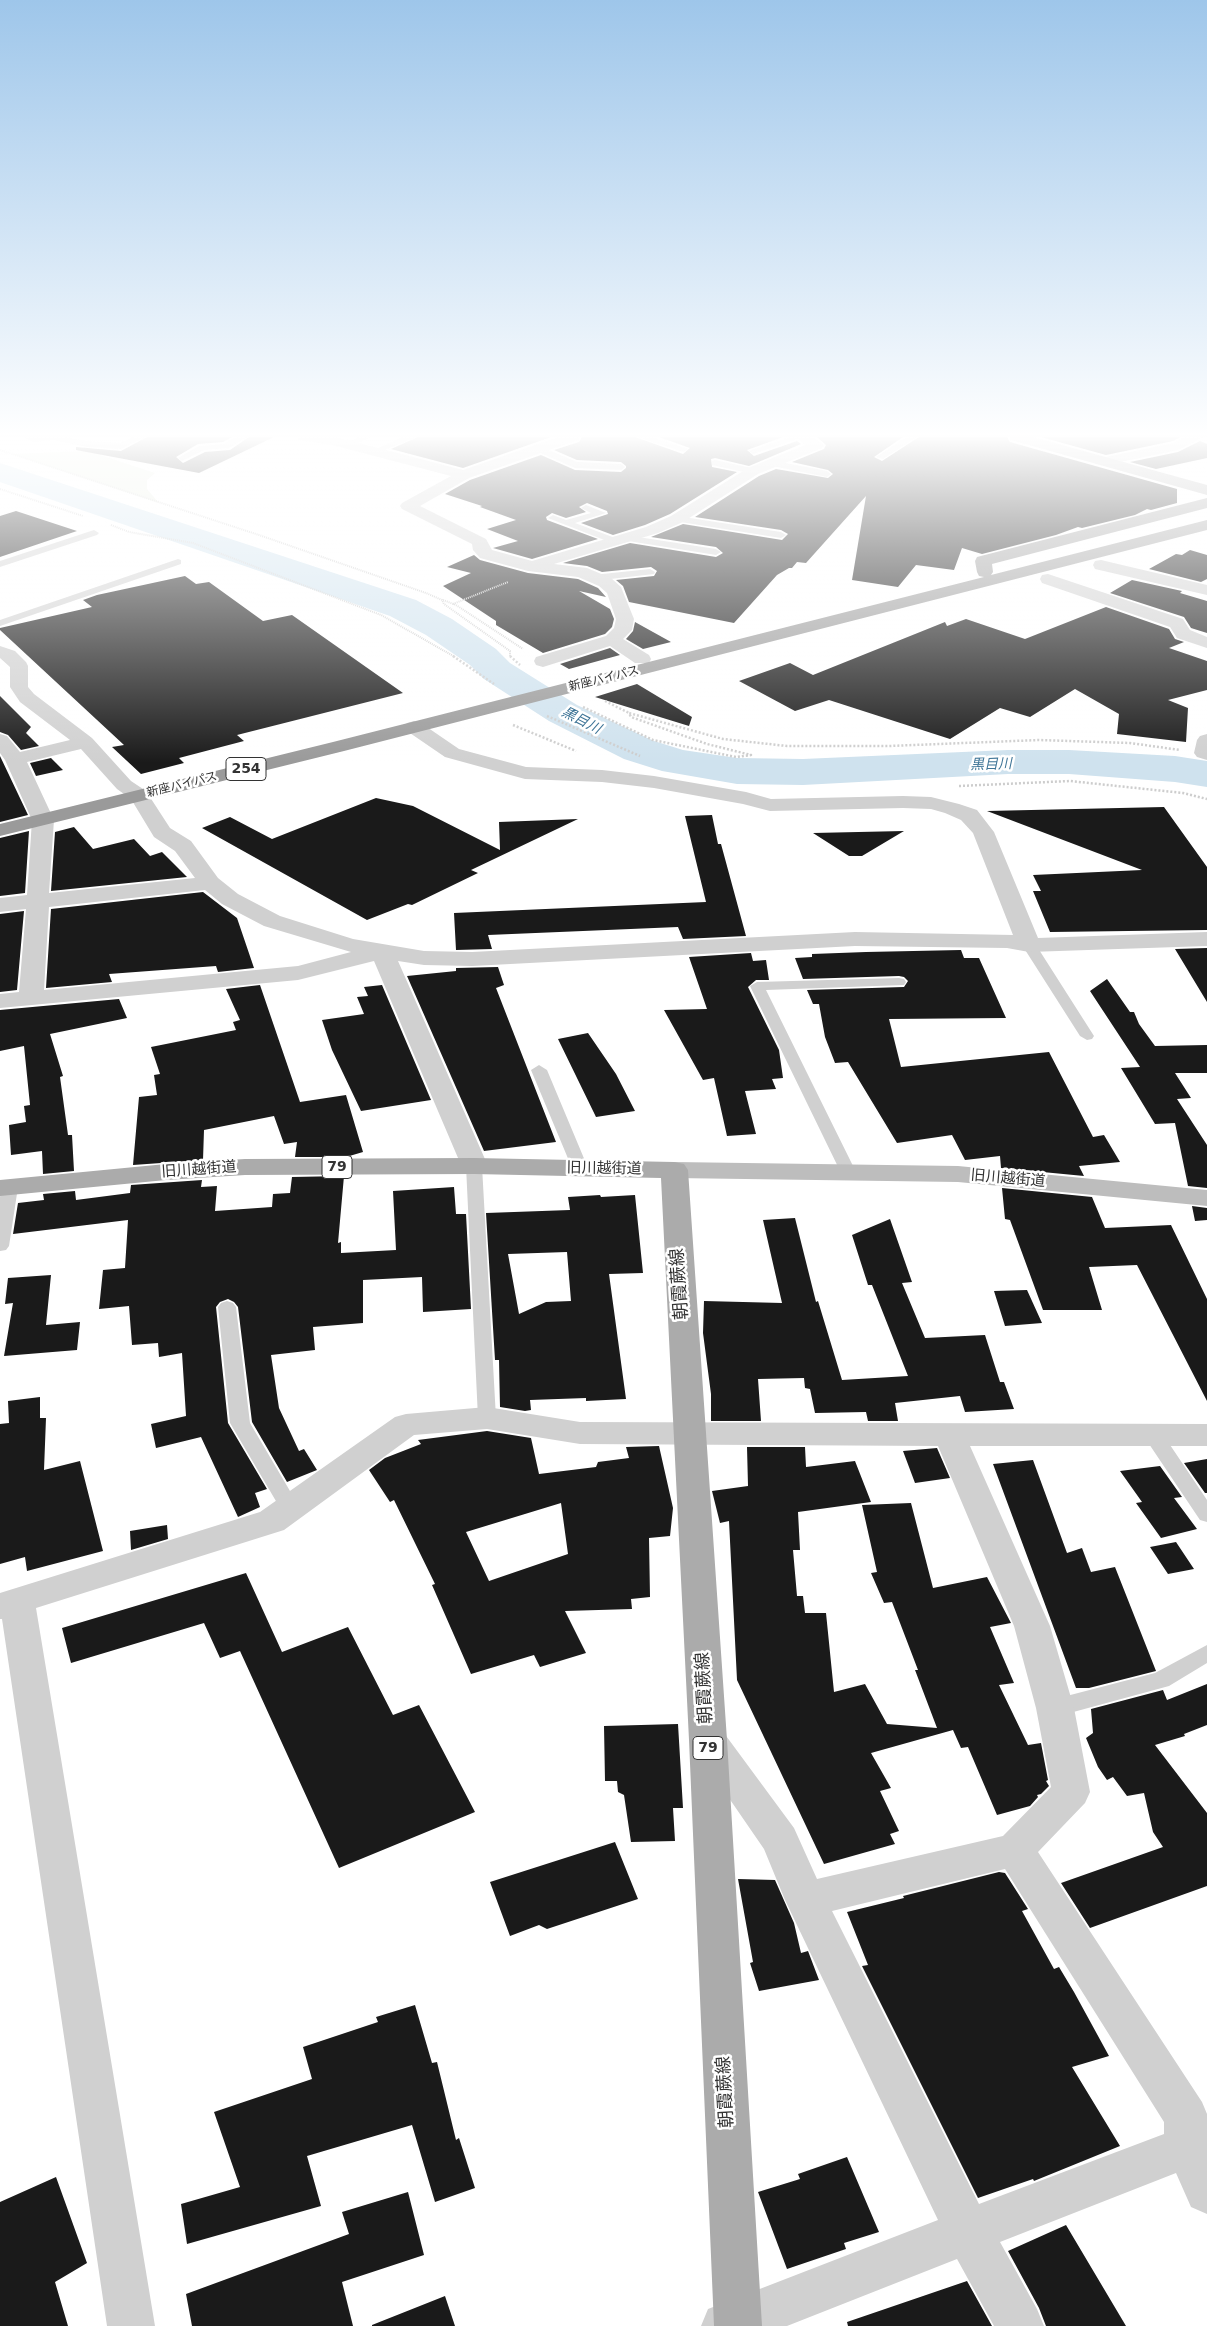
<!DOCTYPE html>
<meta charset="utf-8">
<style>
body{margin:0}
canvas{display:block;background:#fff}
</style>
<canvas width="1207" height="2326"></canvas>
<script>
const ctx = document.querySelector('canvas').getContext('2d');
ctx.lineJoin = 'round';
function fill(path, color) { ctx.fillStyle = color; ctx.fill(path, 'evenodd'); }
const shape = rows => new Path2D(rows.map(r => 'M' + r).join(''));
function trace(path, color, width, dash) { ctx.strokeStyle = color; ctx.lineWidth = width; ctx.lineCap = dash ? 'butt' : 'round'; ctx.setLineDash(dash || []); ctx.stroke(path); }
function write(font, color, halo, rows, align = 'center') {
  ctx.font = font + ' "DejaVu Sans","Noto Sans JP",sans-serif'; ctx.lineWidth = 5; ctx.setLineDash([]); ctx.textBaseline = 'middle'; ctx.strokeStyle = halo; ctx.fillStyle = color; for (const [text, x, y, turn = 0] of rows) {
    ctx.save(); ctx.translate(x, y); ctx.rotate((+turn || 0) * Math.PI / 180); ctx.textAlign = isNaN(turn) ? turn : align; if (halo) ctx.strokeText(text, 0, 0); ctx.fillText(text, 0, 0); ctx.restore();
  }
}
fill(shape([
 [88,451,155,473,147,480,147,489,159,503,11,454]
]), '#e6ecdf');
fill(shape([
 [0,463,416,600,452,619,496,649,510,663,577,705,654,741,683,750,737,758,803,759,1008,750,1069,750,1175,756,1207,761,1207,787,1175,782,1069,774,1008,774,803,785,737,784,662,771,624,759,549,721,484,679,470,665,426,635,390,616,0,482,0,463]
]), '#cfe2ee');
fill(shape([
 [147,437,232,437,223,442,198,444,176,457,183,463,205,452,230,450,249,437,274,437,199,473,76,450,76,447,121,451],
 [418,437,551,437,463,468,391,449],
 [582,437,635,437,683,454,690,448,659,437,783,437,747,450,754,456,797,441,801,444,749,466,715,458,711,459,712,467,737,472,670,514,645,525,613,535,581,523,608,514,607,511,587,503,579,507,586,512,566,518,552,513,546,517,547,520,598,539,532,559,493,548,518,541,487,529,516,520,480,507,482,506,445,494,470,480,541,455,575,470,621,472,626,468,626,466,621,462,577,460,554,450,579,442],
 [817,437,903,437,874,457,882,461,919,437,1007,437,1010,442,1177,489,1177,503,1151,510,1147,509,1135,515,1082,528,1078,527,1056,535,982,554,962,548,954,570,916,565,898,587,852,580,866,496,806,563,797,562,792,568,789,568,777,575,734,623,629,602,623,586,616,580,654,576,657,571,651,567,602,572,587,566,563,563,630,543,716,557,723,553,716,547,651,537,683,524,782,540,788,534,781,530,695,517,759,476,776,469,828,478,833,474,828,470,792,462,824,449,826,445],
 [1041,437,1181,437,1173,441,1106,455],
 [1200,441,1207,444,1207,458,1156,469,1130,462,1178,452],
 [16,511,77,531,0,557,0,516],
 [1190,550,1207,555,1207,579,1201,582,1149,569,1176,554,1182,555],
 [474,555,480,560,528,573,578,579,598,588,606,597,579,591,610,609,614,619,612,627,605,634,543,653,496,625,496,621,443,586,471,573,447,567],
 [185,576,196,584,209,582,263,621,292,615,403,693,237,735,244,741,179,758,184,763,141,774,112,747,124,745,0,630,0,628,92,607,83,600,97,595],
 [1132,580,1182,591,1180,593,1207,601,1207,633,1191,628,1184,617,1110,593],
 [1106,607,1169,629,1175,639,1184,642,1169,648,1207,661,1207,690,1168,700,1188,708,1186,742,1117,734,1119,714,1075,689,1030,717,1000,708,950,739,829,700,795,711,739,681,790,663,813,675,945,622,947,626,966,619,1025,639],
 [635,622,671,642,643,649,626,639,633,631],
 [610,648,620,655,569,669,560,664],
 [637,684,692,717,689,726,595,697],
 [0,696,31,727,26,733,39,746,21,750,8,735,0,732],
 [0,756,28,815,0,822],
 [51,758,63,770,36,776,30,763],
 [376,798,413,806,500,850,499,822,578,819,471,870,478,873,412,905,408,904,367,920,202,828,230,817,272,839],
 [1164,807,1207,867,1207,930,1050,932,1033,891,1041,891,1033,875,1142,870,987,811],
 [712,815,718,844,721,844,746,936,683,939,678,927,488,935,492,949,456,950,454,913,706,902,685,816],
 [74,827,93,849,134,839,150,856,162,852,187,877,51,891,55,832],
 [29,831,25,893,0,896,0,838],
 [904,831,862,856,849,856,813,833],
 [203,892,237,918,254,968,218,972,216,966,109,974,112,982,46,988,51,909],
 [24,911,17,990,0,992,0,914],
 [1207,948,1207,1002,1175,949],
 [961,950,964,958,979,958,1006,1018,889,1019,901,1067,1049,1052,1093,1137,1104,1135,1120,1162,1079,1166,1084,1176,1001,1168,1000,1156,965,1160,952,1135,897,1143,848,1062,835,1063,825,1037,819,1004,813,1004,807,990,904,987,908,981,904,977,899,976,803,979,795,958,812,957,812,954,866,952],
 [751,953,753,961,766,960,769,980,756,980,748,987,779,1050,783,1078,772,1079,776,1089,745,1091,756,1134,727,1136,714,1078,703,1080,664,1010,707,1009,689,957],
 [498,967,504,985,496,988,556,1142,484,1151,407,976,456,971,456,968],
 [1107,979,1130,1012,1134,1012,1139,1024,1155,1046,1207,1045,1207,1073,1175,1073,1191,1098,1177,1099,1207,1145,1207,1188,1188,1186,1175,1123,1155,1124,1121,1068,1140,1067,1090,991],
 [260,985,300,1102,346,1095,363,1152,346,1157,295,1157,297,1142,284,1144,274,1116,204,1130,203,1160,133,1165,139,1097,157,1095,154,1075,160,1074,151,1047,236,1030,233,1022,240,1020,226,989],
 [382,985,431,1100,361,1111,332,1050,322,1020,364,1014,357,997,368,996,364,987],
 [119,999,127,1018,50,1034,63,1076,60,1077,68,1135,72,1135,74,1171,43,1174,42,1151,11,1155,9,1125,26,1122,24,1106,30,1105,24,1046,0,1051,0,1010],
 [588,1033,616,1074,635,1111,596,1117,558,1039],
 [344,1176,338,1243,341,1242,341,1253,396,1250,393,1191,454,1187,456,1214,466,1214,471,1309,423,1312,422,1277,363,1280,363,1323,313,1327,315,1350,271,1355,279,1408,299,1451,304,1449,317,1470,287,1482,252,1422,238,1307,234,1302,228,1299,220,1302,216,1307,228,1423,267,1489,255,1493,260,1507,238,1517,201,1437,156,1448,151,1424,186,1416,182,1353,159,1357,158,1343,132,1345,129,1306,99,1309,103,1270,125,1268,128,1220,13,1234,18,1203,44,1200,43,1194,75,1191,76,1200,130,1193,131,1185,202,1180,201,1187,217,1186,215,1211,272,1207,273,1194,290,1193,292,1177],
 [1002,1188,1092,1197,1105,1228,1171,1225,1207,1299,1207,1401,1137,1265,1089,1267,1102,1310,1043,1310,1010,1220,1005,1219],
 [600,1195,601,1197,635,1195,643,1273,609,1274,626,1399,586,1401,586,1398,530,1400,531,1410,525,1411,500,1407,499,1360,495,1360,486,1213,570,1210,568,1197],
 [567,1252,571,1301,546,1302,519,1314,508,1254],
 [1192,1206,1207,1208,1207,1220,1195,1221],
 [795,1218,816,1302,818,1301,842,1380,908,1376,872,1285,868,1285,852,1235,890,1219,912,1282,902,1283,925,1338,985,1335,1000,1382,1004,1382,1014,1409,965,1412,960,1396,895,1403,898,1421,868,1421,866,1412,815,1413,810,1389,805,1388,804,1378,758,1379,761,1421,711,1421,711,1394,703,1333,704,1301,782,1303,763,1220],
 [51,1275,46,1325,80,1322,77,1350,4,1356,13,1303,5,1304,8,1278],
 [1027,1290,1042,1323,1005,1326,994,1291],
 [40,1397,40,1418,46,1418,44,1470,80,1461,103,1551,27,1571,25,1557,0,1564,0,1424,9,1423,8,1401],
 [487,1431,531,1438,539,1474,596,1467,598,1462,629,1458,626,1447,659,1446,673,1508,670,1536,649,1538,650,1597,631,1599,632,1609,565,1611,586,1653,540,1667,534,1655,471,1674,432,1585,435,1584,394,1500,390,1502,369,1470,385,1458,421,1444,418,1440],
 [561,1503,568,1554,489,1581,466,1532],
 [747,1447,805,1447,806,1467,855,1461,871,1502,798,1512,800,1550,793,1550,797,1596,803,1596,805,1613,826,1613,834,1692,865,1684,887,1724,937,1728,915,1670,918,1670,892,1602,884,1603,871,1573,877,1572,862,1505,911,1503,933,1588,987,1577,1011,1623,990,1627,1014,1683,999,1685,1028,1745,1041,1743,1048,1780,1046,1781,1049,1786,1041,1794,1037,1795,1038,1797,1030,1806,997,1815,968,1747,961,1748,953,1730,871,1753,891,1788,880,1791,899,1831,890,1834,895,1844,824,1864,737,1680,729,1521,720,1523,712,1491,748,1486],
 [937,1448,950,1478,915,1483,903,1451],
 [1207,1459,1207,1493,1205,1493,1184,1463],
 [1033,1460,1067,1553,1082,1548,1091,1572,1115,1567,1156,1671,1089,1688,1076,1688,993,1464],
 [1160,1466,1182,1497,1174,1498,1197,1529,1161,1538,1136,1503,1142,1502,1120,1471],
 [167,1525,168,1539,131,1550,130,1531],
 [1176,1542,1194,1569,1168,1574,1150,1547],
 [246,1573,282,1652,348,1627,393,1715,419,1705,475,1812,339,1868,240,1651,220,1658,204,1623,71,1663,62,1628],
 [1207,1684,1207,1725,1184,1734,1185,1736,1155,1745,1207,1813,1207,1886,1090,1928,1061,1883,1163,1847,1153,1832,1144,1793,1127,1796,1113,1777,1107,1780,1098,1767,1086,1738,1093,1733,1091,1709,1163,1690,1167,1700],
 [678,1724,683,1808,673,1808,675,1841,631,1842,624,1795,618,1792,617,1781,605,1781,604,1726],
 [615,1842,638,1899,547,1929,539,1925,510,1936,490,1882],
 [999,1872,1005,1873,1028,1909,1022,1911,1054,1969,1059,1967,1074,1992,1109,2056,1072,2067,1120,2146,1034,2181,1033,2179,978,2198,862,1966,868,1965,847,1912,904,1898,903,1896],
 [738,1879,775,1880,794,1923,801,1953,808,1951,819,1980,759,1991,750,1963,753,1962],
 [415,2005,432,2063,437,2062,456,2140,459,2138,475,2188,435,2202,412,2125,307,2156,321,2206,187,2244,181,2204,240,2187,214,2112,312,2079,303,2047,378,2022,376,2017],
 [847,2157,879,2232,844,2243,846,2249,787,2269,758,2192,800,2179,798,2174],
 [56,2177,87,2263,55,2282,68,2326,0,2326,0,2202],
 [408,2192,424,2255,342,2282,353,2326,192,2326,186,2294,349,2234,342,2212],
 [1066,2225,1126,2326,1046,2326,1039,2308,1008,2251],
 [967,2281,992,2326,848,2326,847,2322],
 [445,2296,455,2326,372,2326,372,2325]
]), '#1a1a1a');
trace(shape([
 [0,450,259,535,426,593,442,600,444,604,510,651,510,657],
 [0,489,83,516],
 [111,525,129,532,193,543,381,615,455,657],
 [443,600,456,605,523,649],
 [453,604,508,582]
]), '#cdcdcd', 2, [1, 1]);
trace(shape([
 [453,656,494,684],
 [510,656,520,665],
 [605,701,629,713],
 [583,707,653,740,736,757,751,755,707,744,631,717,629,713,723,739,787,746,889,746,1039,740,1130,743,1180,750],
 [547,716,640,756],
 [513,725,576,751],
 [959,786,1070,781,1183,793,1207,799]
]), '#cdcdcd', 2.5, [2, 2]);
fill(shape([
 [22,437,66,437,87,441,120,443,133,437,145,437,121,449,87,447,54,440,34,442,22,437],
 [236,437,247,437,229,448,204,450,182,461,178,458,199,446,224,444,236,437],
 [359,437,372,437,348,447,344,444,359,437],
 [403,437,416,437,378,453,371,451,403,437],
 [637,437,652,437,688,449,684,452,637,437],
 [790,437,804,437,753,454,749,451,790,437],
 [907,437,917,437,883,459,876,457,907,437],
 [539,446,577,462,621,464,625,467,621,470,575,468,536,451,535,449,539,446],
 [715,460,756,469,757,471,753,474,712,465,712,461,715,460],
 [770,460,827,471,831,474,827,477,767,465,767,461,770,460],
 [586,505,606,513,575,523,618,539,618,543,612,543,548,518,553,515,566,520,591,513,581,508,586,505],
 [677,516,781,532,786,535,781,538,674,521,672,519,677,516],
 [94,530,99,533,97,535,0,567,0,561,94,530],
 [625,535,716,549,721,552,716,555,622,540,620,538,625,535],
 [178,559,181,560,181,564,0,626,0,620,178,559],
 [650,569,655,572,654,574,593,581,588,578,593,575,650,569],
 [1029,941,1036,945,1094,1036,1092,1039,1087,1040,1080,1036,1022,945,1029,941],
 [899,978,904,979,906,982,904,985,766,990,856,1172,854,1175,848,1177,842,1175,750,986,757,982,899,978],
 [539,1065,547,1070,588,1168,586,1171,580,1173,574,1171,572,1168,531,1070,539,1065],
 [474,1161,480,1163,482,1166,496,1418,494,1423,487,1425,480,1423,478,1418,466,1166,468,1163,474,1161],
 [10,1182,16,1183,18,1187,9,1246,6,1250,0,1251,0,1197,2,1187,4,1183,10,1182],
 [227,1301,233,1303,236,1307,250,1423,300,1508,297,1513,290,1515,283,1513,230,1423,218,1307,221,1303,227,1301],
 [1153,1428,1160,1430,1207,1500,1207,1522,1200,1520,1143,1435,1146,1430,1153,1428],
 [1207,1645,1207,1663,1169,1686,1055,1717,1047,1714,1044,1708,1047,1702,1055,1699,1155,1673,1207,1645]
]), '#d0d0d0');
fill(shape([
 [297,437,336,437,463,470,558,437,580,437,578,440,469,478,420,506,486,539,492,550,532,561,646,527,671,516,748,468,805,445,795,437,813,437,824,445,822,448,758,474,683,522,658,533,554,564,587,568,611,578,621,587,634,619,632,630,623,639,649,655,651,659,649,663,635,663,610,646,543,667,536,665,534,661,536,657,606,636,614,628,616,619,607,593,599,586,578,577,528,571,480,558,473,550,472,544,402,509,400,506,402,503,451,476,332,445,299,440,297,437],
 [1185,437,1204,437,1178,450,1106,465,1099,461,1101,458,1174,443,1185,437],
 [1101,560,1207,585,1207,595,1095,569,1093,565,1095,561,1101,560],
 [1048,574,1183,619,1190,630,1207,637,1207,648,1177,638,1170,627,1042,583,1040,579,1042,575,1048,574],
 [0,646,15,651,26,662,28,666,28,687,34,694,92,738,131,781,146,791,170,828,191,841,218,878,238,894,280,916,353,939,424,951,472,952,855,932,1013,935,973,833,961,820,945,813,931,809,903,808,770,811,743,804,654,788,602,782,525,779,445,757,407,731,404,727,407,723,414,721,421,723,459,749,526,767,602,770,654,776,746,792,771,799,903,796,931,797,959,804,977,810,994,832,1038,938,1207,932,1207,946,1029,952,1007,948,855,946,472,966,424,965,398,961,488,1166,484,1172,474,1174,464,1172,374,961,298,980,0,1008,0,994,19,992,26,909,0,912,0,898,27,895,32,820,5,760,0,753,0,734,7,736,20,752,70,740,20,702,10,687,10,667,0,658,0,646],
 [81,749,117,789,131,799,154,837,175,851,195,878,49,893,54,820,27,762,81,749],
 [205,890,222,904,264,926,351,952,298,966,44,990,49,907,205,890],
 [1207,734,1207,760,1197,757,1194,753,1197,740,1200,736,1207,734],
 [487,1407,580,1422,1207,1424,1207,1446,970,1446,1050,1626,1074,1708,1090,1792,1085,1803,1038,1852,1202,2102,1207,2114,1207,2214,1191,2207,1176,2173,1000,2242,1037,2309,1044,2326,994,2326,957,2259,787,2326,701,2326,708,2309,938,2220,785,1900,764,1849,689,1740,695,1729,708,1725,721,1729,794,1828,817,1879,1003,1836,1051,1787,1036,1708,1014,1626,938,1446,580,1444,487,1429,414,1435,284,1530,36,1608,155,2326,107,2326,2,1619,0,1619,0,1593,260,1512,395,1417,406,1414,487,1407],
 [1005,1869,1164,2122,1164,2134,979,2204,832,1911,1005,1869]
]), '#d0d0d0');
fill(shape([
 [674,1162,958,1166,1207,1190,1207,1206,958,1182,674,1178,664,1176,660,1170,664,1164,674,1162]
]), '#bdbdbd');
fill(shape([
 [1009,437,1033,437,1207,485,1207,495,1011,440,1009,437],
 [474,1158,674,1162,684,1164,688,1170,727,1740,762,2326,714,2326,689,1740,661,1178,474,1174,245,1175,166,1180,0,1196,0,1180,166,1164,245,1159,474,1158]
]), '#ababab');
fill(shape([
 [1207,498,1207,508,992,564,993,572,991,575,1207,520,1207,530,344,751,0,836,0,824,333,742,984,577,979,576,977,572,975,561,977,557,1207,498]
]), '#9a9a9a');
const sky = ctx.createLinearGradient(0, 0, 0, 763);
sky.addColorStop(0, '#9ec6ea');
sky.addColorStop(0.57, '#fff');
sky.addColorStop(1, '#ffffff00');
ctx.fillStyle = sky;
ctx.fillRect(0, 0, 1207, 763);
write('12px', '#333', '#fff', [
 ["新座バイパス",604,679,-14],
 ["新座バイパス",182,785,-14]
]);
write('italic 14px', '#3f7597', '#fff', [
 ["黒目川",581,721,27],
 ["黒目川",991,765,-2]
]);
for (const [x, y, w] of [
 [246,769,40],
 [337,1167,30],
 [708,1748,30]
]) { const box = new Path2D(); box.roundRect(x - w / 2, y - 11.5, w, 23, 4); ctx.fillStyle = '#fff'; ctx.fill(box); trace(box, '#333', 1); }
write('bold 14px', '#333', null, [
 ["254",246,769],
 ["79",337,1167],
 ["79",708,1748]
]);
write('15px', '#333', '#fff', [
 ["旧川越街道",604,1169,1],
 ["旧川越街道",199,1170,-4],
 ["旧川越街道",1008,1179,5]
]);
write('18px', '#333', '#fff', [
 ["朝霞蕨線",680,1284,-94],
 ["朝霞蕨線",705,1688,-93],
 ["朝霞蕨線",726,2092,-93]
]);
</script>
